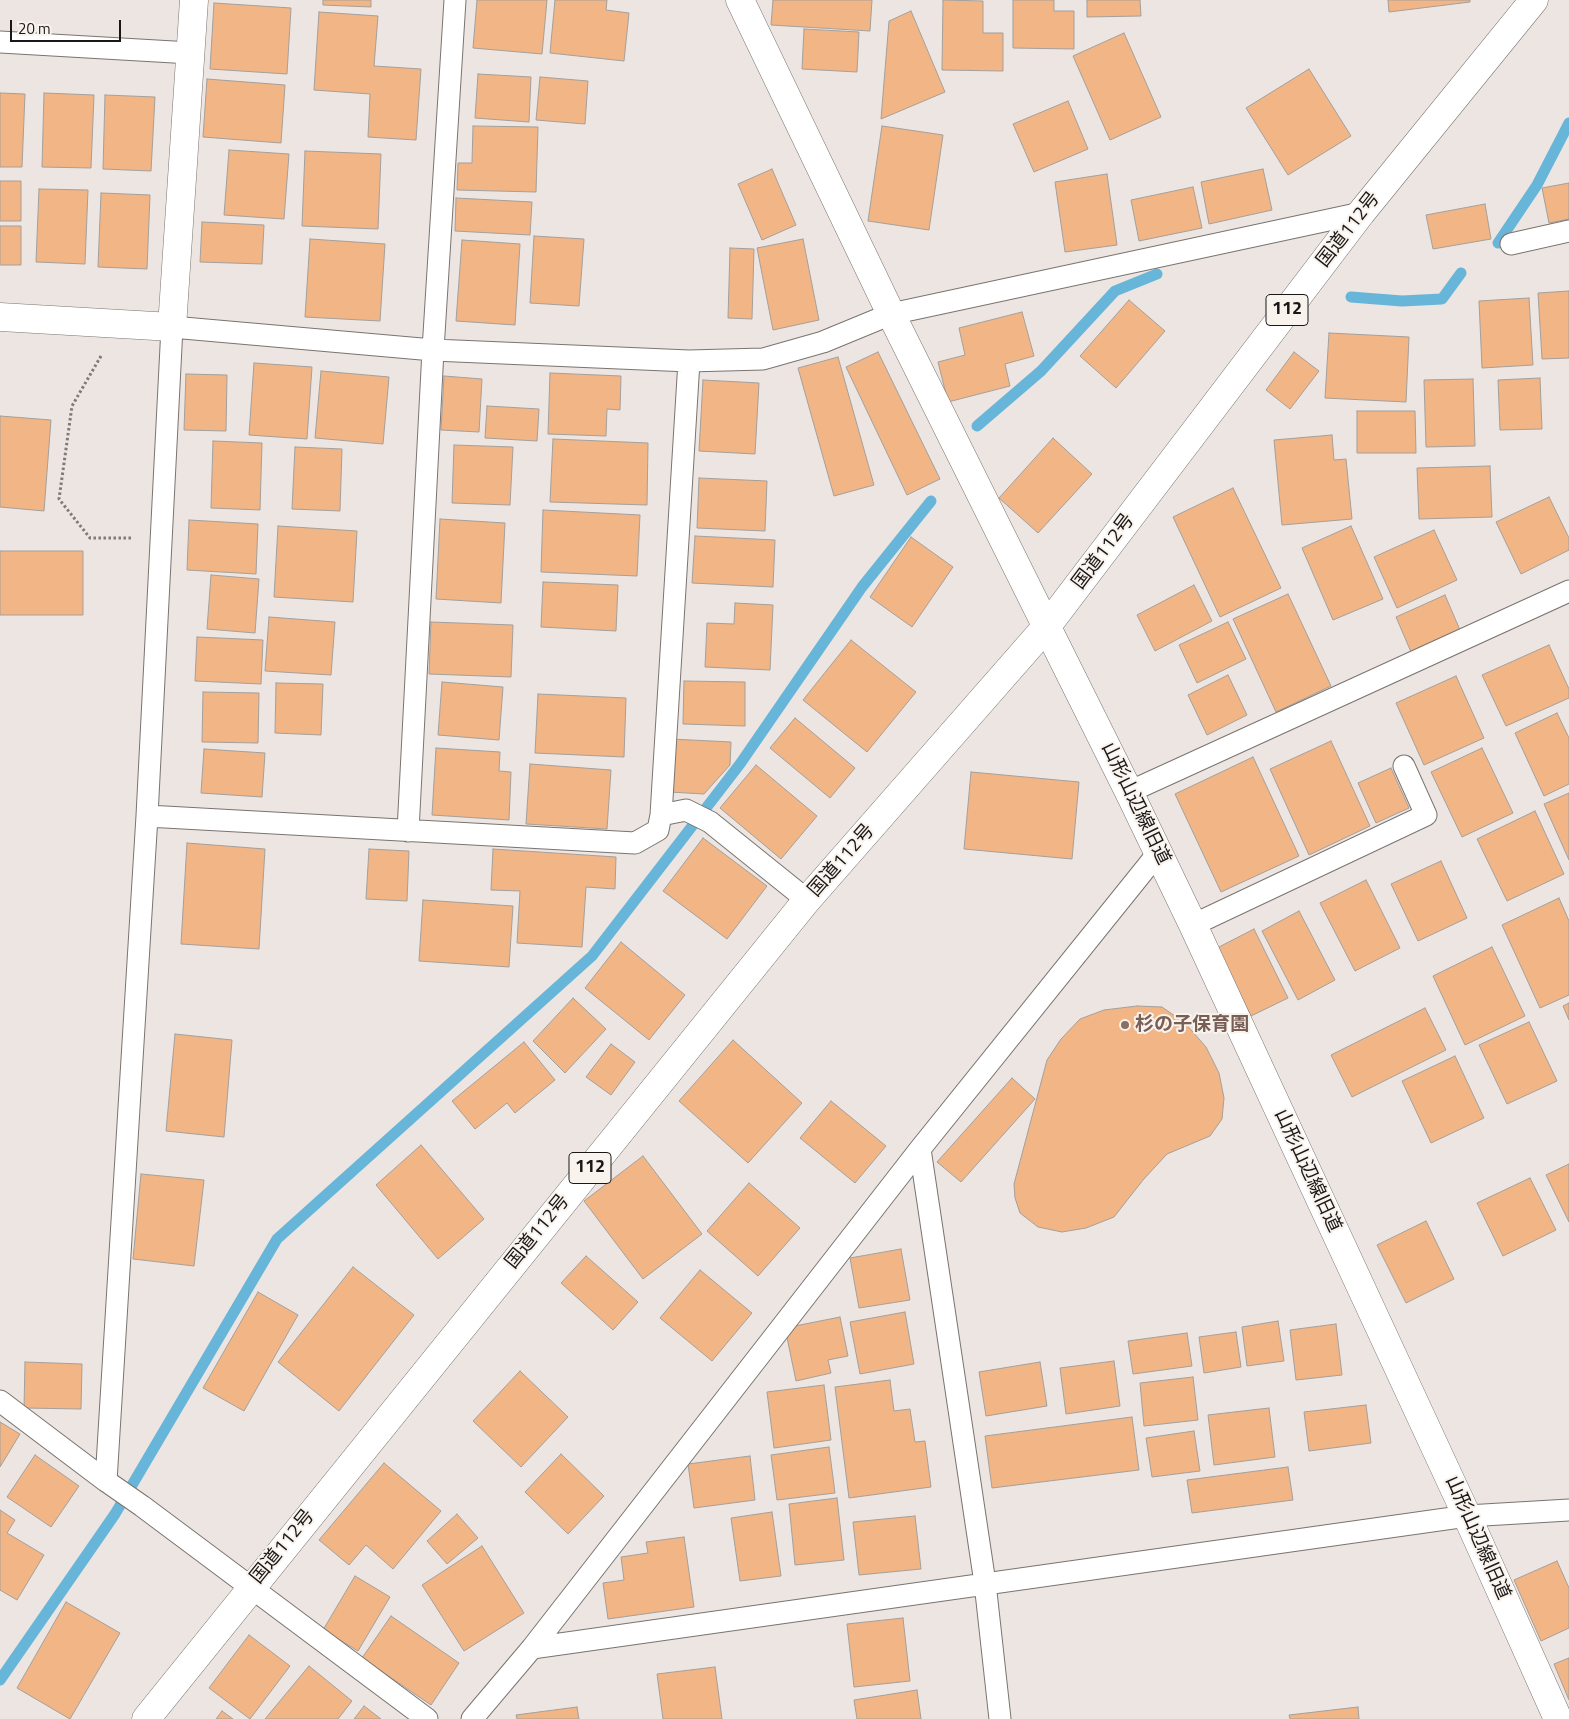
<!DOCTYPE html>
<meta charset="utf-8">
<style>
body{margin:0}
#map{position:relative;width:1569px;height:1719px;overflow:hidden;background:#ece5e1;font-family:"Titillium Web",sans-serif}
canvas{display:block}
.scale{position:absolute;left:10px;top:20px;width:111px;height:22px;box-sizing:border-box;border:2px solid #1a1716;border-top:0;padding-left:6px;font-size:15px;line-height:18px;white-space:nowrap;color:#1a1716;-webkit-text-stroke:4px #f9f3ee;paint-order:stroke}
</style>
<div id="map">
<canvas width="1569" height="1719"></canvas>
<div class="scale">20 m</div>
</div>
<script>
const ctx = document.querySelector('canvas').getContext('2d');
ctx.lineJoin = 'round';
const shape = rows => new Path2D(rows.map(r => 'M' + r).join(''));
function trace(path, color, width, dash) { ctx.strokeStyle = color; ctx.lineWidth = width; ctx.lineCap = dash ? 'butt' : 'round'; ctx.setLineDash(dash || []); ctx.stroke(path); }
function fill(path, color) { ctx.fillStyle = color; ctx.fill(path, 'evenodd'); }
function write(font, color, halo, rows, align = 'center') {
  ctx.font = font + ' "Titillium Web","Noto Sans JP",sans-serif'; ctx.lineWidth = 4; ctx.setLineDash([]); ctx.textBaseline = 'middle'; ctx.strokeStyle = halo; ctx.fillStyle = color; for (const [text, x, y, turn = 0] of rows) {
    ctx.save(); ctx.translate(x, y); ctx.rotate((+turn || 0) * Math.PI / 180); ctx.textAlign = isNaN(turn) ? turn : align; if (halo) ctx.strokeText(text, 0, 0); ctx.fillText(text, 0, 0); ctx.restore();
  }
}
trace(shape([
 [1498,243,1537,185,1569,123],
 [1351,297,1402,301,1442,299,1461,273],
 [977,426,1041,371,1115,291,1157,274],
 [0,1680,115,1514,277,1239,592,956,740,764,862,587,931,501]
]), '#67b6d9', 11);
const building = shape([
 [323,0,371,0,371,7,323,5,323,0],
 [477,0,547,0,542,54,473,48,477,0],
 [555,0,607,0,606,10,629,13,624,61,550,53,555,0],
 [773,0,872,0,870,31,771,25,773,0],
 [943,0,983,1,983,33,1003,33,1003,71,942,70,943,0],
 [1013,0,1054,0,1054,11,1074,11,1074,49,1013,48,1013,0],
 [1087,0,1140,0,1141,16,1087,17,1087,0],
 [1388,0,1470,0,1470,2,1389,12,1388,0],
 [214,3,291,8,287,74,210,69,214,3],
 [911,11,945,92,881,119,889,21,911,11],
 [319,12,378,16,374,66,421,69,416,140,368,137,370,94,314,90,319,12],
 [804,29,859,32,857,72,802,69,804,29],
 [1124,33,1161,117,1110,140,1073,56,1124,33],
 [1309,69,1351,136,1288,175,1246,108,1309,69],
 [478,74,531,77,529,122,475,118,478,74],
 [540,77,588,81,585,124,536,120,540,77],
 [207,79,285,85,281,143,203,137,207,79],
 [0,93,25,94,22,167,0,167,0,93],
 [44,93,94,95,91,168,42,167,44,93],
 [105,95,155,97,151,171,103,169,105,95],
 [1068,101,1088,149,1034,172,1013,124,1068,101],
 [473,126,538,127,536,192,457,190,458,163,472,163,473,126],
 [882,126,943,135,929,230,868,221,882,126],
 [229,150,289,154,284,219,224,215,229,150],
 [305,151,381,154,378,229,302,226,305,151],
 [772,169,796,225,762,240,738,184,772,169],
 [1263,169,1272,210,1209,224,1201,182,1263,169],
 [1107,174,1117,245,1065,252,1055,182,1107,174],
 [0,181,21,181,21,221,0,221,0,181],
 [1569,183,1569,219,1549,223,1542,188,1569,183],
 [1193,187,1202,228,1139,241,1131,200,1193,187],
 [39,189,88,190,85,264,36,262,39,189],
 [101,193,150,195,147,269,98,267,101,193],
 [456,198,532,202,530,235,455,231,456,198],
 [1485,204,1491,239,1433,249,1426,215,1485,204],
 [202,222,264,225,262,264,200,262,202,222],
 [0,226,21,226,21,265,0,265,0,226],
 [534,236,584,239,579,306,530,303,534,236],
 [310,239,385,244,380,321,305,317,310,239],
 [803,239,819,320,773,330,757,248,803,239],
 [462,240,520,244,515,325,456,321,462,240],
 [730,248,754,249,752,319,728,318,730,248],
 [1569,291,1569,358,1542,359,1538,293,1569,291],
 [1529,298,1533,365,1482,368,1479,301,1529,298],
 [1129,300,1165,331,1116,388,1080,356,1129,300],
 [1022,312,1034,356,1005,364,1010,386,948,402,938,362,965,355,959,328,1022,312],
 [1329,333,1409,337,1406,402,1325,398,1329,333],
 [878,352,940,479,907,495,846,367,878,352],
 [1294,352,1319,371,1290,409,1266,390,1294,352],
 [838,357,874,485,834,496,798,368,838,357],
 [254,363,312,367,307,439,249,435,254,363],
 [321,371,389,377,383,444,315,438,321,371],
 [550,373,621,376,620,410,607,409,606,436,548,434,550,373],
 [186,374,227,375,226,431,184,430,186,374],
 [444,376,482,379,479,432,441,430,444,376],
 [1540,378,1542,429,1500,430,1498,380,1540,378],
 [1473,379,1475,446,1426,447,1424,380,1473,379],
 [703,380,759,383,755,454,699,451,703,380],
 [487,406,539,409,537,441,485,438,487,406],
 [1357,411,1415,411,1416,453,1357,453,1357,411],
 [0,416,51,420,44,511,0,507,0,416],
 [1332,435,1334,460,1346,459,1352,519,1282,525,1274,440,1332,435],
 [1053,438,1092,474,1038,533,999,498,1053,438],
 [553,439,648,443,647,505,550,502,553,439],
 [213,441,262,443,260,510,211,508,213,441],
 [454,445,513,447,510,505,452,503,454,445],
 [295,447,342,449,340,511,292,509,295,447],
 [1490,466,1492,517,1419,519,1417,468,1490,466],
 [699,478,767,481,765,531,697,528,699,478],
 [1233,488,1281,588,1220,617,1173,517,1233,488],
 [1549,497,1569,538,1569,550,1521,574,1496,522,1549,497],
 [543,510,640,515,637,576,541,572,543,510],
 [440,519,505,523,501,603,436,599,440,519],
 [189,520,258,524,256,574,187,570,189,520],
 [278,526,357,531,353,602,274,597,278,526],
 [1351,526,1383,599,1333,620,1302,548,1351,526],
 [1434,530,1457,580,1397,608,1374,557,1434,530],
 [695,536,775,540,773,587,692,583,695,536],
 [911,537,953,567,912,627,870,597,911,537],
 [0,551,83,551,83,615,0,615,0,551],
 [211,575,259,579,255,633,207,629,211,575],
 [543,582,618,585,616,631,541,627,543,582],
 [1194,585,1212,621,1155,651,1137,615,1194,585],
 [1288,594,1331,686,1276,712,1233,619,1288,594],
 [1445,595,1460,630,1411,652,1396,617,1445,595],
 [735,603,773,605,770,670,705,667,707,623,734,624,735,603],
 [269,617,335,622,331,675,265,671,269,617],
 [431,622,513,625,511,677,429,674,431,622],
 [1228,622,1246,659,1197,683,1179,645,1228,622],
 [197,637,263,640,261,684,195,681,197,637],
 [851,640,916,692,867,752,803,700,851,640],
 [1549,645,1569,689,1569,698,1506,726,1482,675,1549,645],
 [1228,675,1247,715,1207,735,1188,695,1228,675],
 [1456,676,1484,738,1424,765,1396,703,1456,676],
 [684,681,745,682,745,726,683,724,684,681],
 [442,682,503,687,499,740,438,735,442,682],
 [276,683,323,684,321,735,275,733,276,683],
 [203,692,259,693,258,743,202,742,203,692],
 [538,694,626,698,624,757,535,753,538,694],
 [1557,713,1569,738,1569,784,1544,796,1515,733,1557,713],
 [795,718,855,768,830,798,770,748,795,718],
 [671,739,731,742,730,765,704,794,669,792,671,739],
 [1331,741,1370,826,1309,855,1270,769,1331,741],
 [436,748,500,752,499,771,511,772,509,820,432,815,436,748],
 [1482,748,1513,813,1462,837,1431,772,1482,748],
 [204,749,265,753,262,797,201,793,204,749],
 [1253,757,1299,856,1221,892,1175,794,1253,757],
 [530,764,611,770,607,829,526,824,530,764],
 [756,765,817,816,781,859,720,808,756,765],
 [1391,768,1409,808,1376,823,1358,783,1391,768],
 [971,772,1079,782,1072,859,964,849,971,772],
 [1569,793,1569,860,1544,804,1569,793],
 [1535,811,1564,874,1507,901,1477,839,1535,811],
 [703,838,767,886,727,939,663,891,703,838],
 [187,843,265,849,259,949,181,944,187,843],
 [369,849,409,851,407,901,366,899,369,849],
 [493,849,616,857,615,889,586,887,582,947,517,943,520,891,491,890,493,849],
 [1441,861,1467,918,1418,941,1391,884,1441,861],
 [1366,880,1400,948,1355,971,1320,903,1366,880],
 [1559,898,1569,921,1569,995,1540,1008,1502,925,1559,898],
 [423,900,513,906,509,967,419,961,423,900],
 [1299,911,1335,980,1298,1000,1262,931,1299,911],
 [1254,929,1288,998,1251,1016,1217,948,1254,929],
 [621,942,685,995,649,1040,585,988,621,942],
 [1492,947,1525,1016,1465,1045,1433,976,1492,947],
 [573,998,606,1029,565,1073,533,1041,573,998],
 [1569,1003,1569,1020,1563,1006,1569,1003],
 [1137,1006,1162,1007,1185,1023,1206,1047,1219,1073,1224,1098,1222,1119,1210,1136,1167,1154,1143,1180,1114,1217,1086,1228,1062,1232,1038,1227,1020,1213,1015,1198,1014,1184,1047,1060,1061,1039,1080,1019,1104,1010,1137,1006],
 [1425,1008,1446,1050,1352,1097,1331,1055,1425,1008],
 [1529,1022,1557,1081,1507,1104,1479,1045,1529,1022],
 [175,1034,232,1040,224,1137,166,1131,175,1034],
 [733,1040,802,1103,748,1163,679,1101,733,1040],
 [524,1042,555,1080,515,1113,507,1103,475,1129,452,1101,524,1042],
 [611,1044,635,1062,611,1095,586,1077,611,1044],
 [1455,1056,1484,1118,1431,1143,1402,1081,1455,1056],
 [1012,1078,1035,1099,961,1182,937,1162,1012,1078],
 [831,1101,886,1146,855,1183,800,1138,831,1101],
 [421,1145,484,1219,438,1259,376,1185,421,1145],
 [643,1156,702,1234,643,1279,584,1201,643,1156],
 [1569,1164,1569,1222,1546,1175,1569,1164],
 [141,1174,204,1180,194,1266,133,1259,141,1174],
 [1530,1178,1556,1230,1503,1256,1477,1203,1530,1178],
 [749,1183,800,1228,758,1276,707,1231,749,1183],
 [1426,1221,1454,1279,1406,1303,1377,1245,1426,1221],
 [901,1249,910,1300,859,1308,850,1258,901,1249],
 [586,1256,638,1302,613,1330,561,1283,586,1256],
 [353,1267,414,1315,339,1411,278,1362,353,1267],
 [700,1270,752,1313,712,1361,660,1318,700,1270],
 [258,1292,298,1315,244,1411,203,1388,258,1292],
 [905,1312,914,1364,860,1374,850,1322,905,1312],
 [840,1317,848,1356,828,1360,831,1373,796,1381,785,1328,840,1317],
 [1278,1321,1284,1361,1247,1366,1242,1327,1278,1321],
 [1336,1324,1342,1375,1296,1380,1290,1330,1336,1324],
 [1236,1332,1241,1367,1204,1373,1199,1337,1236,1332],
 [1187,1333,1192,1366,1133,1374,1128,1341,1187,1333],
 [1114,1361,1120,1406,1066,1414,1060,1368,1114,1361],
 [25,1362,82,1364,81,1409,24,1408,25,1362],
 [1040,1362,1047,1406,986,1416,979,1372,1040,1362],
 [520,1371,568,1417,521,1467,473,1421,520,1371],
 [1193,1377,1198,1420,1144,1426,1140,1383,1193,1377],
 [890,1380,894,1411,910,1409,915,1442,925,1441,931,1487,849,1498,835,1387,890,1380],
 [824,1385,831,1440,774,1448,767,1392,824,1385],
 [1366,1405,1371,1443,1309,1451,1304,1412,1366,1405],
 [1269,1408,1275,1457,1214,1465,1208,1415,1269,1408],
 [1132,1417,1139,1470,992,1488,985,1436,1132,1417],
 [0,1422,20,1434,0,1467,0,1422],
 [1194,1431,1200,1471,1152,1477,1146,1438,1194,1431],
 [829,1447,835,1493,777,1500,771,1455,829,1447],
 [561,1454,604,1496,568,1534,525,1492,561,1454],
 [35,1455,79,1486,51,1527,7,1497,35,1455],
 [750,1456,755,1500,694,1508,688,1464,750,1456],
 [384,1463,441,1511,393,1569,366,1545,349,1565,319,1540,384,1463],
 [1288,1467,1293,1500,1192,1513,1187,1480,1288,1467],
 [837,1498,844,1560,795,1565,789,1504,837,1498],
 [0,1510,15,1520,7,1533,44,1555,17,1600,0,1590,0,1510],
 [772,1512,781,1576,740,1581,731,1518,772,1512],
 [457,1514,478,1538,447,1564,427,1541,457,1514],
 [915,1516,921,1569,859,1575,853,1522,915,1516],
 [684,1537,694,1607,608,1619,603,1583,624,1580,621,1557,648,1553,646,1542,684,1537],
 [482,1546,524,1613,464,1651,422,1585,482,1546],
 [1557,1561,1569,1588,1569,1628,1541,1641,1514,1580,1557,1561],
 [355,1576,390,1597,358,1651,323,1630,355,1576],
 [66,1602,120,1633,70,1719,17,1688,66,1602],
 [391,1616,459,1663,431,1705,362,1658,391,1616],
 [903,1618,910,1681,854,1687,847,1624,903,1618],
 [249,1635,290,1666,250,1719,209,1688,249,1635],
 [1569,1658,1569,1700,1554,1664,1569,1658],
 [309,1666,352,1701,338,1719,265,1719,309,1666],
 [715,1667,722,1719,663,1719,657,1674,715,1667],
 [917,1690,921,1719,857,1719,854,1700,917,1690],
 [364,1706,381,1719,354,1719,364,1706],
 [577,1707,579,1719,517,1719,516,1715,577,1707],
 [1358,1707,1359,1719,1290,1719,1289,1715,1358,1707],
 [222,1711,233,1719,216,1719,222,1711]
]);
fill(building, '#f1b586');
trace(building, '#a59f9a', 1);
const service = shape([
 [0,42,191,53],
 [1511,244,1569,231],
 [1129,792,1569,591],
 [661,815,686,810,710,822,807,900],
 [147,816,635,843,658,830,661,815,689,361],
 [408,831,433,350,455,0],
 [1193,925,1426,815,1404,766],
 [920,1149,985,1583,1000,1719],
 [0,1401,106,1481,142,1506,427,1719],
 [106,1481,147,816,172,327,433,350,689,361,763,359,823,342,891,314,1361,213],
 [532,1648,1467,1516,1569,1510],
 [472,1719,532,1648,920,1149,1158,853]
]);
const minor = shape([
 [0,317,172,327,194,0]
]);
const tertiary = shape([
 [740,0,891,314,1129,792,1193,925,1467,1516,1558,1719]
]);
const trunk = shape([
 [146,1719,807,900,1047,626,1361,213,1534,0]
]);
trace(service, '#7a7470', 23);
trace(minor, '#7a7470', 29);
trace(tertiary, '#7a7470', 29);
trace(trunk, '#7a7470', 29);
trace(shape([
 [101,356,72,406,59,499,90,538,132,538]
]), '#7f7a77', 3, [2.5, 2.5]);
trace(service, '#fff', 21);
trace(minor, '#fff', 28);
trace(tertiary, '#fff', 28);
trace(trunk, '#fff', 28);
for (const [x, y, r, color] of [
 [1125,1025,5,"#8d6e63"]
]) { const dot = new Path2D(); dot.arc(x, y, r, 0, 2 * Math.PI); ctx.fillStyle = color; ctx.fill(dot); trace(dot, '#f9f3ee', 2); }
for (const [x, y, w] of [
 [1287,310,42],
 [590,1168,42]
]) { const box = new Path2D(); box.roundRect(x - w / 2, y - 15.5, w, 31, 4); ctx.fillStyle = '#f9f3ee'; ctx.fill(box); trace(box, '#1a1716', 1); }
write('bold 18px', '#1a1716', null, [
 ["112",1287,310],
 ["112",590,1168]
]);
write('19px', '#1a1716', '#f9f3ee', [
 ["国道112号",1349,230,-52],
 ["国道112号",1104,552,-53],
 ["山形山辺線旧道",1135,804,64],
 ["国道112号",842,861,-49],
 ["山形山辺線旧道",1307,1171,65],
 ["国道112号",538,1232,-51],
 ["山形山辺線旧道",1477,1538,66],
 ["国道112号",283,1547,-51]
]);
write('bold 19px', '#785e54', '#f9f3ee', [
 ["杉の子保育園",1135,1025]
], 'left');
</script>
